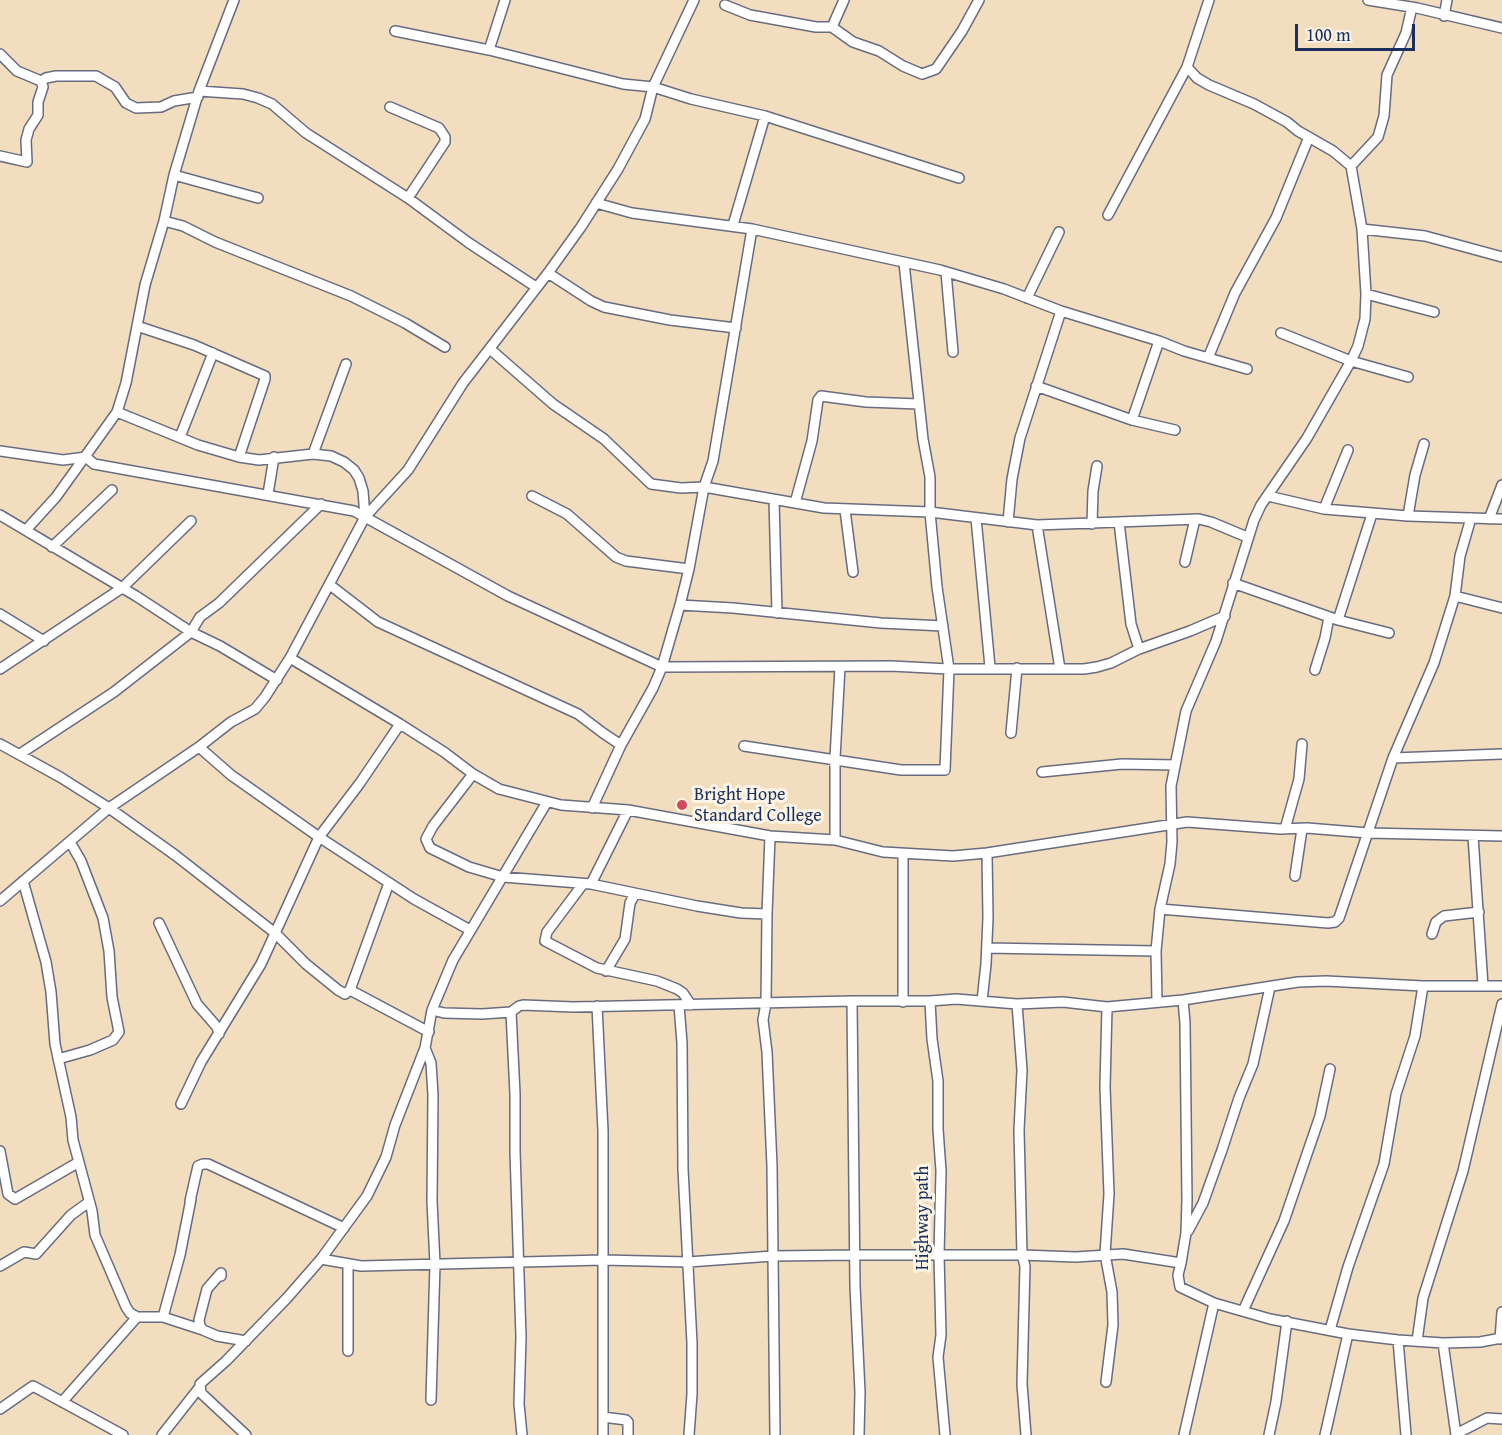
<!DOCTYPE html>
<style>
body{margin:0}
#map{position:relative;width:1502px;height:1435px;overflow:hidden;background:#f3ddbf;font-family:"Gentium Book Plus",serif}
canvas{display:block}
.scale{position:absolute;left:1295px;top:24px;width:120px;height:27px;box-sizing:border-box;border:3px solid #1b2f5e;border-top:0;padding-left:8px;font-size:18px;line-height:21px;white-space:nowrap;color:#1b2f5e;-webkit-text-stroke:4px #fcf5e5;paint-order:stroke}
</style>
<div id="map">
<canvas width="1502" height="1435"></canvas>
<div class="scale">100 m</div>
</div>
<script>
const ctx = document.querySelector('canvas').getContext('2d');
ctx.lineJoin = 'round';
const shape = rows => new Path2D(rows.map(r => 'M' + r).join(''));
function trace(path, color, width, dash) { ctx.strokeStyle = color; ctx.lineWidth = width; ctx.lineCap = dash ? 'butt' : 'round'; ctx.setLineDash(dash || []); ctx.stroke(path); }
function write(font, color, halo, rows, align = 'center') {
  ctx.font = font + ' "Gentium Book Plus",serif'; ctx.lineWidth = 6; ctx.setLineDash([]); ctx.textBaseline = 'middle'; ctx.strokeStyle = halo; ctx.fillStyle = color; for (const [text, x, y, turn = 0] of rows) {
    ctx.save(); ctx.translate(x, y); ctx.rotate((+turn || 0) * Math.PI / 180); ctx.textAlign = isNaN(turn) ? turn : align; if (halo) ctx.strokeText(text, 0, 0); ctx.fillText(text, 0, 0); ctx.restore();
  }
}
const street = shape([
 [1368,0,1417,8,1502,28],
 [725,5,750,15,816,27,832,27,853,42,879,51,903,66,922,74,936,69,962,31,979,0],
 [1444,16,1447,0],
 [832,27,844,0],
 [395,31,489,50,623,84,653,87,691,99,765,116,959,178],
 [489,50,505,0],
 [0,54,17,71,41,81,46,78,56,76,96,76,115,87,126,103,136,108,161,107,174,101,198,97],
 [199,91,243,94,258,98,272,104,306,133,408,198,469,243,536,287],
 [390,107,439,128,445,137,445,142,408,198],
 [0,156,27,162,26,140,29,129,38,115,38,102,43,87,41,81],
 [1351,166,1378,137,1384,116,1387,75,1406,33,1412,7],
 [174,175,258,198],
 [596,203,632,213,752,229,940,270,1004,289,1061,311,1159,341,1184,351,1247,369],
 [1108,215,1187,67,1209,0],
 [164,221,183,226,215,242,351,296,405,323,445,347],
 [733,225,765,116],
 [1362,229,1425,236,1502,257],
 [946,272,953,352],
 [548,273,591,301,604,307,670,320,736,328],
 [1366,294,1434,312],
 [1027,298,1059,232],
 [137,326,194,345,265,376,265,379,239,457],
 [1281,333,1351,361,1408,377],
 [490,349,553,404,604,439,651,484,681,488,704,487,824,508,930,512,1037,525,1199,519,1211,522,1247,537],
 [1208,358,1235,293,1276,218,1309,137],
 [1036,386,1132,420,1175,430],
 [117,412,198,445,239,457,259,460,313,454,331,456,344,462,354,470,359,478,363,491,365,517],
 [1132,420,1159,341],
 [180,437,213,353],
 [0,451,63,460,86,457,94,464,354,511,508,596,662,667,891,666,949,669,1084,669,1097,667,1111,663,1139,649,1190,631,1225,616],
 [313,454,346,364],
 [268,494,274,457],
 [532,496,567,514,616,557,626,561,689,569],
 [1268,496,1324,509,1408,516,1502,519],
 [774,500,777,613],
 [795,503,812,441,818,400,821,396,866,402,919,404],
 [1324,509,1348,450],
 [845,510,853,572],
 [0,515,136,596,191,632,220,646,277,680],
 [1408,516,1415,475,1424,444],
 [976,518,990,667],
 [1489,519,1502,485],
 [1008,522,1012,479,1020,438,1061,311],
 [1119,522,1131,624,1139,649],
 [1092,524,1093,491,1097,466],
 [1037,525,1060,669],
 [26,530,56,497,117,412,126,383,145,285,164,221,174,175,199,91,234,0],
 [52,547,112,490],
 [1185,562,1195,519],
 [1233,583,1338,620,1389,633],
 [330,585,378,622,578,714,603,733,621,745],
 [1455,596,1502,608],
 [680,605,733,608,881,623,943,626],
 [0,614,44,641],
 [1338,620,1372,514],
 [290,658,400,724,444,752,473,774,499,789,561,805,628,810,770,836,835,840,883,852,953,856,987,853,1187,822,1280,829,1307,828,1368,833,1502,836],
 [0,669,122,588,191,521],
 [1315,670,1325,638,1329,617],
 [1011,733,1017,668],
 [0,744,60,777,109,808,175,855,275,933,306,964,338,990,345,994,350,990],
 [744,746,901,770,945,770,949,669,937,587,930,512,930,477,923,439,904,263],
 [199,747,231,775,319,837,414,899,470,930],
 [20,754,114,692,191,632,200,617,219,603,321,504],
 [1393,758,1502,754],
 [1042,772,1122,764,1175,765],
 [473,774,433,826,426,839,430,848,469,867,503,877,591,884,697,906,741,913,767,914],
 [592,808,621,745,653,688,662,667,680,605,689,569,704,487,713,461,752,229],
 [1285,829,1299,779,1302,744],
 [770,836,767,914,766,1003,763,1020,767,1052,772,1166,775,1435],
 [1473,836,1483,986],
 [835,840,835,758,840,667],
 [1295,876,1302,829],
 [23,881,46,962,51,992,55,1044,71,1117,73,1140,92,1211,95,1235,126,1307,130,1313,137,1317,163,1317,203,1330],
 [583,884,547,932,545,941,597,968,657,981,677,989,683,993,691,1005],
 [591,884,628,810],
 [0,901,109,808,199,747,231,722,255,709,265,697,290,658,365,517,408,470,463,383,548,273,581,227,618,169,645,119,653,87,694,0],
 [1160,909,1328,923,1335,922,1339,918,1393,758,1434,663,1455,596,1460,556,1471,518],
 [159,923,197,1004,217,1027,219,1034],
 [1432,934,1436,922,1444,916,1479,912],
 [987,948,1156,951],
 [606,971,625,939,630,903,635,894],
 [350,990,389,883],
 [350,990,429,1032],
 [852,1001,855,1286,860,1392,859,1435],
 [930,1001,932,1039,938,1081,938,1129,941,1171,939,1255,941,1335,938,1357,945,1435],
 [982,1001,986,964,988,918,987,853],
 [903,1002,903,854],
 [1157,1002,1156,951,1160,909,1170,864,1172,842,1171,786,1186,711,1216,641,1254,520,1261,505,1307,438,1351,361,1358,346,1365,319,1366,294,1362,229,1351,166,1333,151,1298,131,1287,122,1254,104,1209,85,1197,78,1187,67],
 [1017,1004,1022,1070,1019,1130,1022,1255,1025,1266,1022,1384,1026,1435],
 [679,1005,682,1043,683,1169,692,1343,692,1394,689,1435],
 [597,1006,603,1131,603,1417,626,1420,628,1422,628,1435],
 [432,1010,444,1013,482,1014,511,1012,519,1006,523,1005,573,1007,852,1001,930,1001,956,999,1017,1004,1063,1002,1107,1007,1183,1000,1298,982,1326,981,1423,986,1502,986],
 [511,1012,515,1094,515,1151,521,1337,519,1404,522,1435],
 [425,1048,431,1063,433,1095,432,1201,435,1264,431,1400],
 [58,1059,90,1050,113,1040,119,1032,112,997,109,951,103,918,81,861,70,842],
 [181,1104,201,1062,261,964,319,837,360,783,400,724],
 [0,1151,8,1194,15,1199,79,1162],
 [190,1201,198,1166,203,1164,208,1164,344,1228],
 [1188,1231,1203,1203,1222,1150,1239,1098,1253,1064,1270,987],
 [321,1259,361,1266,603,1260,688,1262,773,1256,854,1255,1022,1255,1076,1257,1123,1254,1181,1263,1178,1275,1180,1287,1214,1303,1270,1319,1348,1334,1398,1340,1443,1343,1480,1342,1502,1338],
 [1181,1263,1186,1233,1187,1200,1185,1023,1183,1000],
 [348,1264,348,1351],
 [0,1266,24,1252,36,1254,71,1215,89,1202],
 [221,1276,221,1273,207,1289,199,1320,200,1326,203,1330,217,1336,246,1341],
 [1243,1311,1284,1221,1320,1116,1330,1069],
 [163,1317,180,1255,191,1199],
 [1330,1330,1348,1267,1384,1164,1396,1094,1415,1036,1423,986],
 [1500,1339,1502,1312],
 [1398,1340,1406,1435],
 [1417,1341,1423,1298,1463,1171,1502,1004],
 [1443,1343,1456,1435],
 [1106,1382,1113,1325,1112,1292,1105,1254,1109,1194,1105,1087,1107,1007],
 [62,1402,137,1317],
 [0,1409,33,1386,123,1435],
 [603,1417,603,1435],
 [1456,1434,1487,1418,1502,1419],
 [162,1435,199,1388],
 [246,1435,201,1393,200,1384,226,1361,287,1298,321,1259,367,1196,386,1157,395,1125,425,1048,432,1010,453,960,547,802],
 [1184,1435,1214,1303],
 [1269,1435,1276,1402,1287,1321],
 [1325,1435,1348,1334]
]);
trace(street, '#676c80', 12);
trace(street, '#fff', 9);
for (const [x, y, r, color] of [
 [682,805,6,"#d1495b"]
]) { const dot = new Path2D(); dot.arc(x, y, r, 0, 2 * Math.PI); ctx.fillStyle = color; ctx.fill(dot); trace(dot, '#fcf5e5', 2); }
write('18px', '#1b2f5e', '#fcf5e5', [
 ["Bright Hope",694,795],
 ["Standard College",694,816]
], 'left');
write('18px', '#1b2f5e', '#fcf5e5', [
 ["Highway path",923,1218,-90]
]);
</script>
